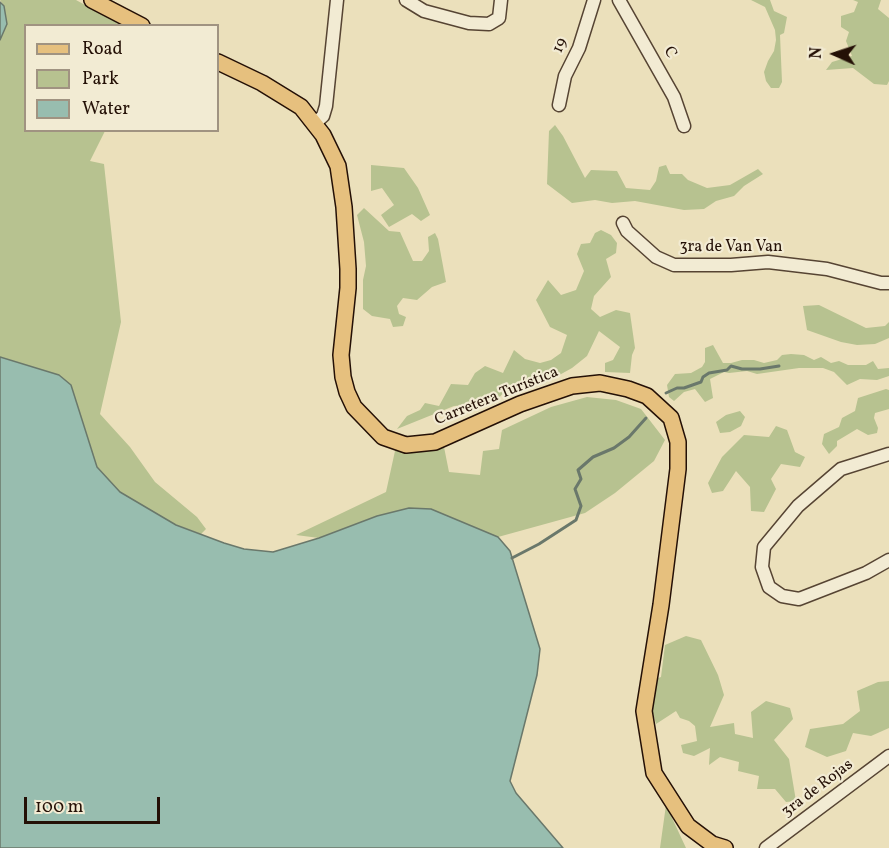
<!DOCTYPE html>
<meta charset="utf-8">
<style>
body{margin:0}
#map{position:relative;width:889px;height:848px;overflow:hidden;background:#ebe0bb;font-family:Vollkorn,serif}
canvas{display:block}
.legend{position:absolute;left:24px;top:24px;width:195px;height:108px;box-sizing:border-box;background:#f2ebd3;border:2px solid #a09381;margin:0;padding:8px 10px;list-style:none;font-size:18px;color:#241006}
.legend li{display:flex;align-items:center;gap:12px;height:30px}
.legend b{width:30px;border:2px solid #a09381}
.north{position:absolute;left:805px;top:24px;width:60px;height:60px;-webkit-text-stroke:4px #f2ebd3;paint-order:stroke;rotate:273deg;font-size:16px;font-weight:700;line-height:24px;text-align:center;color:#241006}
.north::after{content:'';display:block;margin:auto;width:21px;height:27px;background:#241006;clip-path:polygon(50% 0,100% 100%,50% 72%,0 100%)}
.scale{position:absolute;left:24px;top:797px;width:136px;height:27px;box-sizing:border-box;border:3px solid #241006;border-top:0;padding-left:8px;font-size:18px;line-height:21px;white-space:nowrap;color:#241006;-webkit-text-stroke:4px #f2ebd3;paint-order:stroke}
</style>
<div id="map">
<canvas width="889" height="848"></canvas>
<ul class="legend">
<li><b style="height:8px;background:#e6c07e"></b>Road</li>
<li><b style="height:16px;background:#b7c290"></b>Park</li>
<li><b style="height:16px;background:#98bdaf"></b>Water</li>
</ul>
<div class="north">N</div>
<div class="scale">100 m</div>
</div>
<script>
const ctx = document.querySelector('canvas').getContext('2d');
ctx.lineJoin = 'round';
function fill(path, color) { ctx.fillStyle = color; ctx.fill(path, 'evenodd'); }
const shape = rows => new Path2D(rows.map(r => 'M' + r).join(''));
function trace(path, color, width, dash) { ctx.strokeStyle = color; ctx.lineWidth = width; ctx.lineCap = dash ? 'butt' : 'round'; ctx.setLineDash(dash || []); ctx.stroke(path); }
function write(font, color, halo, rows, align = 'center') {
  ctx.font = font + ' Vollkorn,serif'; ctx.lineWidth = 4.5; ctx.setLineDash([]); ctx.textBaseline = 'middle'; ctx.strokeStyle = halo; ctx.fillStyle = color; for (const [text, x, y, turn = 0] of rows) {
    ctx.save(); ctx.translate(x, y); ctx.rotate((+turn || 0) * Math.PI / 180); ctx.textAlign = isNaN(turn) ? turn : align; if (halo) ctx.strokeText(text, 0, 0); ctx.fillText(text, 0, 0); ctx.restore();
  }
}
fill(shape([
 [0,0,76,0,121,25,26,26,26,130,105,131,90,161,104,164,121,322,100,414,130,447,155,482,197,517,206,529,201,534,176,525,120,492,97,467,71,385,59,375,0,357,0,40,4,6],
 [751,0,770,0,774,11,787,17,784,33,780,35,782,82,779,88,771,88,766,81,764,72,768,61,774,51,776,40,775,30,765,7],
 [853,0,881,0,878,9,889,18,889,81,887,85,874,84,853,68,826,70,832,62,852,56,846,41,849,32,841,27,841,16,854,12,858,2],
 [555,125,563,136,585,178,591,170,617,171,626,188,650,190,656,181,659,167,666,165,670,174,682,174,688,180,707,188,730,185,758,169,763,174,744,186,734,196,716,201,704,209,684,210,635,201,612,203,595,200,572,203,547,184,549,131],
 [371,165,404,168,418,188,430,215,421,221,412,214,389,227,381,215,394,205,382,188,371,191],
 [364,208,389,231,400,232,413,261,422,261,429,251,428,237,435,233,438,239,446,282,432,287,417,300,403,298,397,306,399,314,406,317,403,326,393,327,390,319,372,316,363,309,363,280,366,266,364,242,357,215],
 [601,230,611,235,617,243,616,253,606,259,611,277,594,296,591,309,600,317,616,310,630,313,635,348,632,355,630,373,605,372,605,363,613,360,620,347,599,331,587,356,572,368,545,383,527,385,503,393,495,403,454,406,397,429,407,416,420,410,425,403,439,406,451,384,468,385,475,373,485,366,503,373,514,350,525,359,540,363,551,360,561,353,567,335,550,327,536,300,548,280,561,295,576,290,584,271,577,254,581,244,590,243,595,233],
 [819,305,866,328,885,326,889,322,889,338,875,344,857,345,841,342,807,330,803,306],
 [713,345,723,363,731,363,742,360,754,360,764,363,777,360,782,355,791,354,804,355,814,360,821,357,831,363,839,361,848,365,866,365,873,361,878,369,889,368,889,376,877,380,860,379,847,385,834,372,823,368,799,368,757,374,747,371,729,373,724,372,710,379,713,398,705,402,695,389,684,392,674,401,669,397,667,385,675,374,691,373,702,367,705,362,705,348],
 [886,389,889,390,889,409,875,413,874,418,878,428,877,433,868,435,857,429,837,441,837,446,829,454,822,444,824,434,839,427,842,418,855,411,858,398],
 [587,397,616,400,641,409,665,440,654,461,615,493,585,513,498,537,431,509,377,516,319,538,296,535,386,492,395,451,444,447,449,472,480,475,483,451,499,449,502,430,551,407],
 [740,411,745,417,741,426,730,432,720,433,716,422,726,415],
 [776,426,787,430,795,452,805,457,800,467,781,464,771,479,776,489,764,512,751,511,750,487,736,471,723,491,712,493,708,483,722,457,744,435,769,437],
 [686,636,701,640,718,675,724,695,710,727,734,723,735,734,753,738,751,712,766,701,790,708,793,719,774,740,789,759,796,801,786,802,775,789,757,789,759,776,738,771,739,762,720,757,709,765,710,748,694,756,683,753,681,745,697,741,695,726,689,721,680,718,676,711,656,724,651,706,655,691,655,679,661,677,665,645],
 [889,681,889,728,871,736,853,733,846,751,827,757,805,747,810,729,843,724,860,711,857,691,878,682],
 [666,805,686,848,660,848]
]), '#b7c290');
const water = shape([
 [0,2,4,6,7,24,0,40,0,2],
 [0,357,59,375,71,385,97,467,120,492,176,525,224,543,244,549,273,552,319,538,377,516,409,508,431,509,498,537,510,551,540,649,537,675,510,781,516,793,563,848,0,848,0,357]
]);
fill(water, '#98bdaf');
trace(water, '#6a786b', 1.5);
trace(shape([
 [666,393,677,388,684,388,701,382,703,377,709,373,727,370,731,366,742,369,760,369,779,366],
 [512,558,539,544,576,520,581,506,575,489,581,479,578,470,593,457,614,448,629,437,646,418]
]), '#6a786b', 3);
const minor = shape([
 [406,0,424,11,469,23,489,24,499,18,501,0],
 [619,0,674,97,684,126],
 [559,105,565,76,579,48,594,0],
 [314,124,323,116,326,106,337,0],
 [623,223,627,231,656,257,674,265,731,265,768,262,827,269,881,283,889,283],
 [889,454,841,469,798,506,764,547,762,567,769,587,782,596,799,599,866,573,889,560],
 [766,848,889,756]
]);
const major = shape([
 [92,0,142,26],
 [218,62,262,83,301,107,323,135,338,166,344,207,348,269,348,288,341,355,343,377,347,392,354,407,383,437,406,445,435,442,520,404,572,386,600,383,628,389,647,396,671,418,678,442,678,469,661,605,644,711,654,773,688,826,712,844,725,848]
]);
trace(minor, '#564433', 15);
trace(major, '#241006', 18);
trace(minor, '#f2ebd3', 12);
trace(major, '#e6c07e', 15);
write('16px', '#241006', '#f2ebd3', [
 ["19",561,46,-67],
 ["C",669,53,61],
 ["3ra de Van Van",731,248],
 ["Carretera Turística",497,397,-22],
 ["3ra de Rojas",818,789,-37]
]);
</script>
